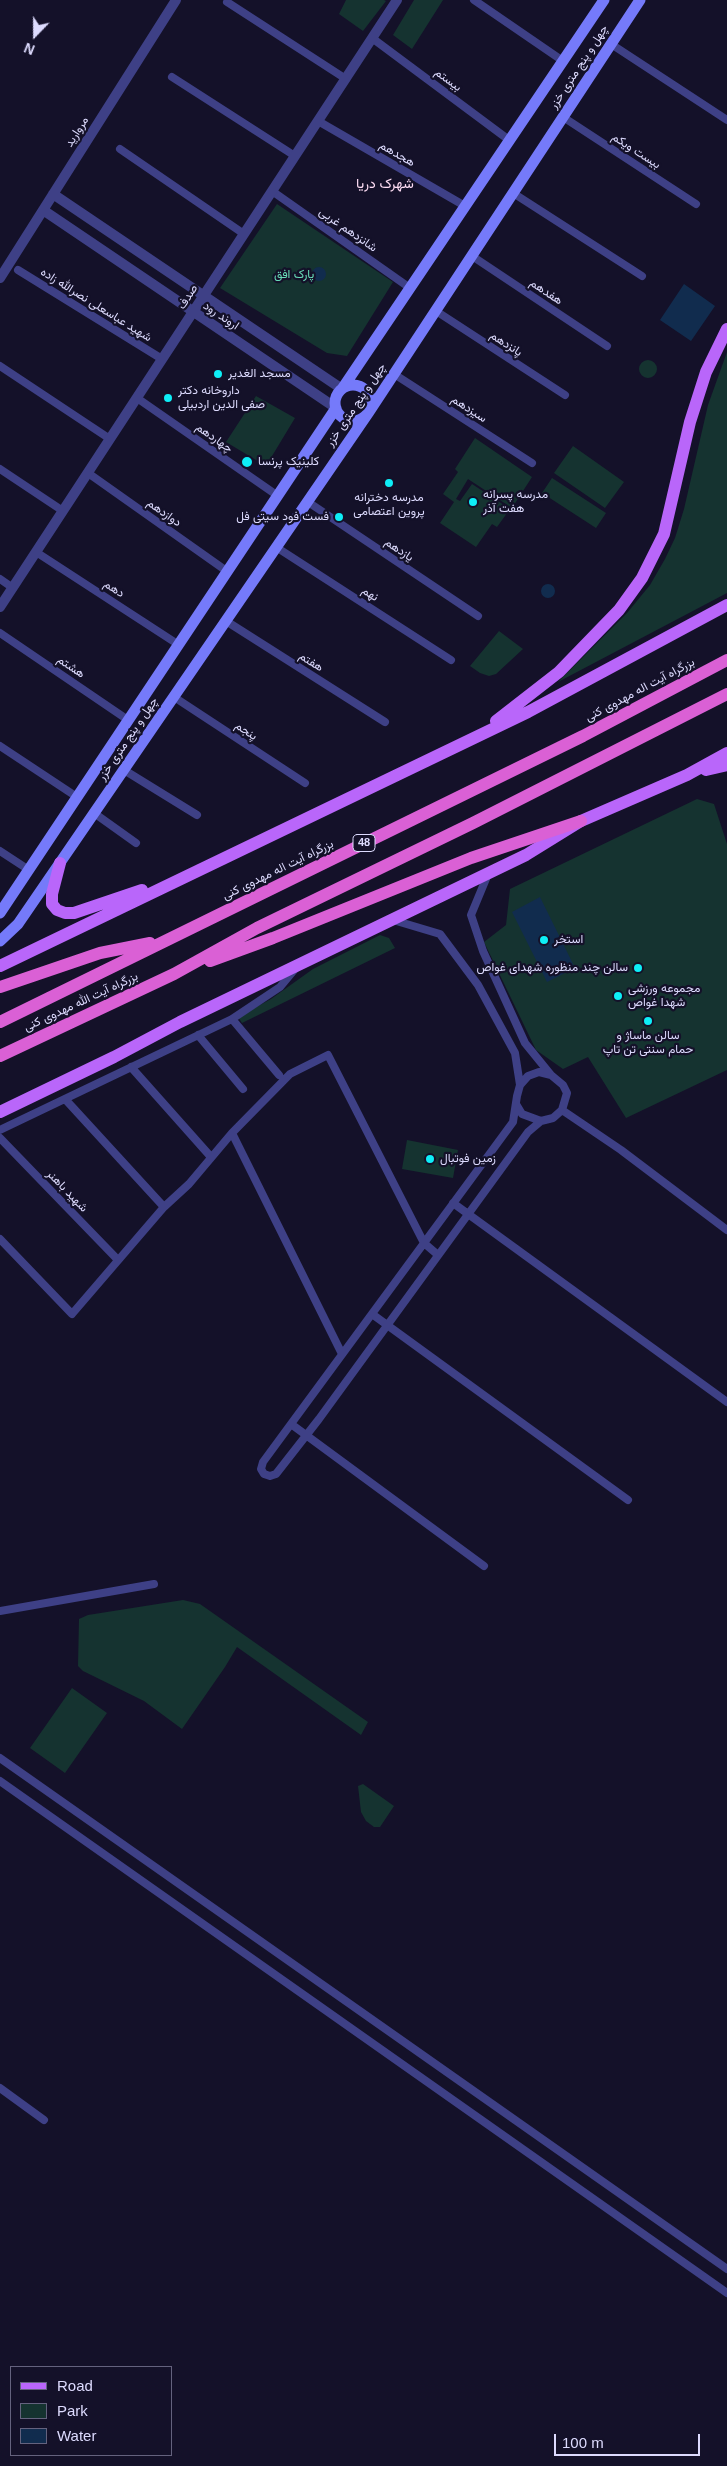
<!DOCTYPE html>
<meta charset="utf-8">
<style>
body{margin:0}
#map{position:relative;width:727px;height:2466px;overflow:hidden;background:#141129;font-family:Helvetica,sans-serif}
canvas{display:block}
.legend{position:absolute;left:10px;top:2366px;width:162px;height:90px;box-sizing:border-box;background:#141129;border:1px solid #64627e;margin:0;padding:6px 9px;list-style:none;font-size:15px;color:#dddbfe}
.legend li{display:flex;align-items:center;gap:10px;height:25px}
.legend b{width:25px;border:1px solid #64627e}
.north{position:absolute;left:10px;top:10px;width:50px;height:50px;-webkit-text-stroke:4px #141129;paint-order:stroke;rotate:202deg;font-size:14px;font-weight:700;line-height:20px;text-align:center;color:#dddbfe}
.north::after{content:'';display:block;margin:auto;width:18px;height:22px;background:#dddbfe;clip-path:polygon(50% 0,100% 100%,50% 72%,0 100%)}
.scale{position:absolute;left:554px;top:2434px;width:146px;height:22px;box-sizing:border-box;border:2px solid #dddbfe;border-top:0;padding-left:6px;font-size:15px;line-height:18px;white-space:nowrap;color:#dddbfe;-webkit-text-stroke:4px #141129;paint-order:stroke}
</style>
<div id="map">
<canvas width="727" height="2466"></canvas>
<ul class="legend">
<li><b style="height:6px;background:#b966fa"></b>Road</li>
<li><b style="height:14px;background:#153330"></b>Park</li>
<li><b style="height:14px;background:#112c4e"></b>Water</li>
</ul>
<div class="north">N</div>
<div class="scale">100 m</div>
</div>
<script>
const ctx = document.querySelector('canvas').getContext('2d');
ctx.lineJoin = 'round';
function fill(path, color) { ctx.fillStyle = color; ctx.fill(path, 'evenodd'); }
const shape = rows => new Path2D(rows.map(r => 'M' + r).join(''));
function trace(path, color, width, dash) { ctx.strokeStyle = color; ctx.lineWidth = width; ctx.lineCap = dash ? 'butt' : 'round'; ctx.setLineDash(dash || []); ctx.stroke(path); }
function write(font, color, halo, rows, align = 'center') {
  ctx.font = font + ' Helvetica,Vazirmatn,sans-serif'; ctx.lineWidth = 4.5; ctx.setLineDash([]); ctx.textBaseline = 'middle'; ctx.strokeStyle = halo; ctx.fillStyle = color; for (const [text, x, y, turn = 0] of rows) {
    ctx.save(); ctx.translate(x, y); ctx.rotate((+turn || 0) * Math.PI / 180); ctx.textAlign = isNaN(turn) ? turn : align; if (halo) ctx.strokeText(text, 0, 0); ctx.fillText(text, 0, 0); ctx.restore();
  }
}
fill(shape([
 [346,0,384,0,386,1,363,31,339,14],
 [414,0,443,0,412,49,393,35],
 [277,204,393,282,347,356,327,353,220,288],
 [727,352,727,593,558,682,627,613,650,585,665,559,675,538,684,509,708,405],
 '639 369a9 9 0 1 1 18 0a9 9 0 1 1-18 0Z',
 [256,396,295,418,266,466,226,442],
 [475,438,532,477,512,508,468,479,456,499,460,501,472,484,510,509,497,527,492,524,476,547,440,523,454,502,443,494,458,472,455,469],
 [573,446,624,482,605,508,554,473],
 [552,478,606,513,596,528,542,493],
 [499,631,523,649,496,674,489,676,480,673,470,666],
 [697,799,714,804,727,844,727,1070,626,1118,588,1057,563,1069,536,1050,484,942,506,925,510,889],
 [380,935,389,938,395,948,242,1023,238,1017,271,999,313,969],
 [407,1140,458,1150,453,1178,402,1169],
 [183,1600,200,1604,368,1722,361,1735,237,1647,225,1667,182,1729,144,1701,83,1671,78,1666,79,1619,88,1615],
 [72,1688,107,1713,65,1773,30,1748],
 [363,1784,394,1806,380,1827,374,1827,366,1821,361,1812,358,1786]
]), '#153330');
fill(shape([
 '312 274a7 7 0 1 1 14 0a7 7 0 1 1-14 0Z',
 [684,284,715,306,691,341,660,320],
 '541 591a7 7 0 1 1 14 0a7 7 0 1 1-14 0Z',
 [540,897,575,968,547,982,512,912]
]), '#112c4e');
trace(shape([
 [474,0,563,61],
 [227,2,346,79],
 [372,38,509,140],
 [611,44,727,120],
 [172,77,295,156],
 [563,117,696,204],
 [318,121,465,206],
 [120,149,244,234],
 [272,191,410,288],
 [513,193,642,276],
 [472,256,607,346],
 [18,270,162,359],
 [436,311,565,395],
 [0,366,110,439],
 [394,374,532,463],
 [137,398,278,496],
 [0,469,63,511],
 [88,473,228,572],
 [308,502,478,616],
 [276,547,451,660],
 [36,552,179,645],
 [0,579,13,588],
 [226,621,385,722],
 [0,633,128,720],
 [174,697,305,783],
 [0,746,77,797],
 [124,770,197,815],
 [94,813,136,843],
 [0,851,29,870],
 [488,874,471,915,483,951,525,1043,551,1075],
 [393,920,440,934,478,985,515,1053,520,1085],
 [232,1019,279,1075],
 [198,1035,243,1089],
 [131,1067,211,1157],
 [65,1099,164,1207],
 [516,1104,522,1114,541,1121,553,1118,562,1110,567,1093,563,1085,551,1075,539,1072,528,1076,520,1085,517,1096,513,1122,263,1462,261,1469,264,1474,270,1476,276,1474,319,1419,528,1132,541,1121],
 [562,1110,621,1150,727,1230],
 [0,1130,232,1019,280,987,295,969],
 [232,1133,342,1354],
 [0,1138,118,1260],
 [453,1203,727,1402],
 [0,1239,72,1314,164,1207,189,1184,232,1133,290,1074,328,1055,424,1243,438,1255],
 [372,1314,628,1500],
 [291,1424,484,1566],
 [0,1611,154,1584],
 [0,1758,727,2269],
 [0,1781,727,2293],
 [0,2088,44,2120]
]), '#3e4086', 8);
trace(shape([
 [53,194,342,389],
 [43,210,336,408],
 [0,278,176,0],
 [0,607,397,0]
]), '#3e4086', 10);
trace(shape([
 '335 403a18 18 0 1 1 36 0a18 18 0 1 1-36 0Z',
 [342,389,604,0],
 [0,913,336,408],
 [0,941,18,924,369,412,640,0]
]), '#757afa', 11);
trace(shape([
 [496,721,559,672,619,610,642,578,664,534,690,422,706,372,727,329],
 [706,770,727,765],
 [60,863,52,894,52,904,57,910,65,913,74,913,142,890],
 [0,966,528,712,727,605],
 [0,1112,114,1057,180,1022,526,855,581,821,687,775,727,753]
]), '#b966fa', 12);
trace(shape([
 [210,961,273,938,471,858,581,821],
 [0,987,100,953,150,943],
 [0,1022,583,736,727,660],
 [0,1056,174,974,257,928,473,823,727,694]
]), '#da60d5', 12);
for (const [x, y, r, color] of [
 [218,374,5,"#0eeef7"],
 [168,398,5,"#0eeef7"],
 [247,462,6,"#0eeef7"],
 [389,483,5,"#0eeef7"],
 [473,502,5,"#0eeef7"],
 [339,517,5,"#0eeef7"],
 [544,940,5,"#0eeef7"],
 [638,968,5,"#0eeef7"],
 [618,996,5,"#0eeef7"],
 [648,1021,5,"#0eeef7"],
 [430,1159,5,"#0eeef7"]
]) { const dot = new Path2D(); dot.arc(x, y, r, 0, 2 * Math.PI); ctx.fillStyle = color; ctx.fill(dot); trace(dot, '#141129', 2); }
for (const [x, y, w] of [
 [364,843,22]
]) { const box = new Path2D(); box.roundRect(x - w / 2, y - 8.5, w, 17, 4); ctx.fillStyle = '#141129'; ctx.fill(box); trace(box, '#dddbfe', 1); }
write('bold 11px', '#dddbfe', null, [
 ["48",364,843]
]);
write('12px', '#dddbfe', '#141129', [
 ["چهل و پنج متری خزر",579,67,-57],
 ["بیستم",448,80,37],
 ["مروارید",77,132,-58],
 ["بیست ویکم",636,151,33],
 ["هجدهم",397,154,30],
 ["شانزدهم غربی",348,230,35],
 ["هفدهم",546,292,34],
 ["صدف",188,297,-57],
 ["شهید عباسعلی نصرالله زاده",96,305,32],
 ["اروند رود",221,316,34],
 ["پانزدهم",506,344,33],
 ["چهل و پنج متری خزر",356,405,-56],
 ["سیزدهم",469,409,33],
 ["چهاردهم",214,438,35],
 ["دوازدهم",164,513,35],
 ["یازدهم",399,550,34],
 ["دهم",114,589,33],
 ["نهم",370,594,33],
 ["هفتم",311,662,32],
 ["هشتم",71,667,34],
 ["بزرگراه آیت اله مهدوی کنی",640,690,-28],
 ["پنجم",246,731,33],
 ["چهل و پنج متری خزر",128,739,-56],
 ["بزرگراه آیت اله مهدوی کنی",278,870,-26],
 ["بزرگراه آیت الله مهدوی کنی",81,1002,-25],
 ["شهید باهنر",67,1191,46]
]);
write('12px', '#68ddb8', '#141129', [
 ["پارک افق",294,275]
]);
write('12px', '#dddbfe', '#141129', [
 ["مسجد الغدیر",228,374],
 ["داروخانه دکتر",178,391],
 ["صفی الدین اردبیلی",178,405],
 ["کلینیک پرنسا",258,462],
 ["مدرسه پسرانه",483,495],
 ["هفت آذر",483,509],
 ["مدرسه دخترانه",389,498,"center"],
 ["پروین اعتصامی",389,512,"center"],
 ["فست فود سیتی فل",329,517,"right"],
 ["استخر",554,940],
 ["سالن چند منظوره شهدای غواص",628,968,"right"],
 ["مجموعه ورزشی",628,989],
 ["شهدا غواص",628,1003],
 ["سالن ماساژ و",648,1036,"center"],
 ["حمام سنتی تن تاپ",648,1050,"center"],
 ["زمین فوتبال",440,1159]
], 'left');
write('14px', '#feddf4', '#141129', [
 ["شهرک دریا",385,184]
]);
</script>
